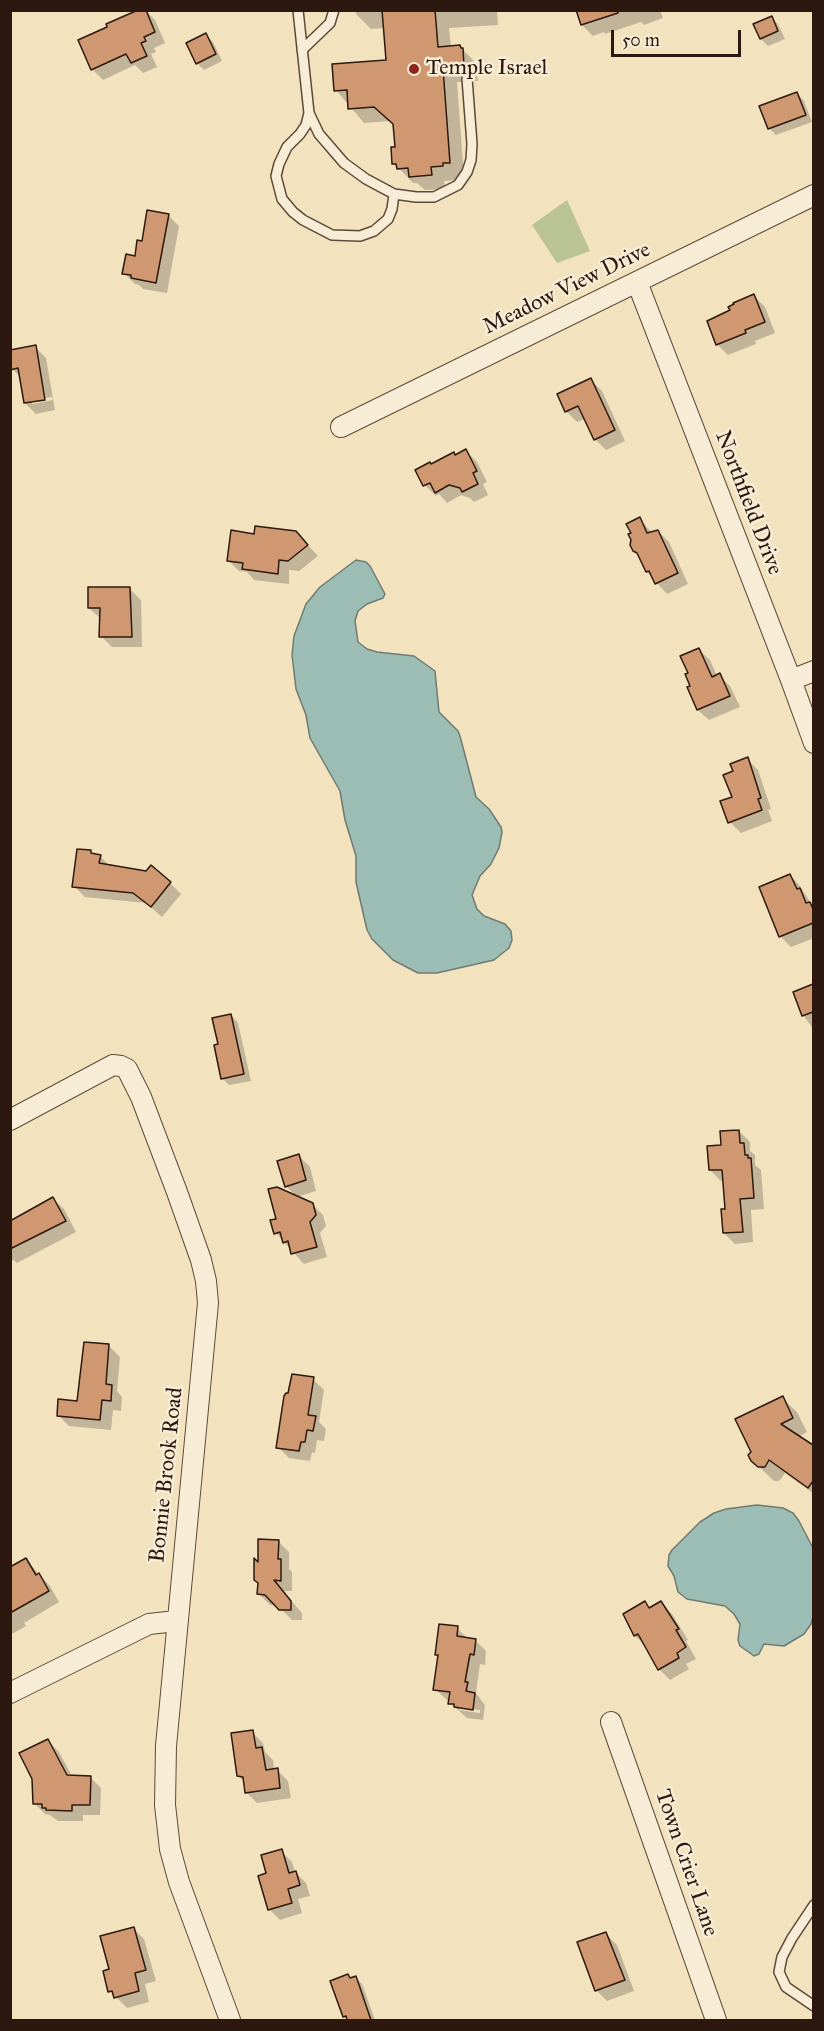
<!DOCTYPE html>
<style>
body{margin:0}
#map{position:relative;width:824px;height:2031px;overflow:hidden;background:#f2e2be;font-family:"IM FELL Great Primer",serif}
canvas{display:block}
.frame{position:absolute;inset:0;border:12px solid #2c180e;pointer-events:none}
.scale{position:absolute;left:611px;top:30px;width:130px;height:27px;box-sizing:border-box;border:3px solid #2c180e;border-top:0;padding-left:8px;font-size:18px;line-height:21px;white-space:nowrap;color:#2c180e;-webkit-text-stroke:4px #f7ecd5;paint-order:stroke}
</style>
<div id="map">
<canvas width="824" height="2031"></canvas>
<div class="frame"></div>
<div class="scale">50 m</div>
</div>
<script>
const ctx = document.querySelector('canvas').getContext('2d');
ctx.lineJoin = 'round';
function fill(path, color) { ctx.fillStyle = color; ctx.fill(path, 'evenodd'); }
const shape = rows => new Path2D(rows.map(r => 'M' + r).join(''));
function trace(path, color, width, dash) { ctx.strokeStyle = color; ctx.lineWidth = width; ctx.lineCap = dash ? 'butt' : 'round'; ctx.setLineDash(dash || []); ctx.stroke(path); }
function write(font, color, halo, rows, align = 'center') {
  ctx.font = font + ' "IM FELL Great Primer",serif'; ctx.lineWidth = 5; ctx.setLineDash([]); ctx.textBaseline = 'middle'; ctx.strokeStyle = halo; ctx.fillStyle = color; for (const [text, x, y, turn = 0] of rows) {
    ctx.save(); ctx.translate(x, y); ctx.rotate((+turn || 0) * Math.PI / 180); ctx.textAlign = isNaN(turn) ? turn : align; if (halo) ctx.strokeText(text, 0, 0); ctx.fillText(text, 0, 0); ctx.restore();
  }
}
fill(shape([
 [567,200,590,251,557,263,532,225]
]), '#b9c393');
const water = shape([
 [356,560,366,562,370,566,385,594,383,598,367,604,358,611,355,621,358,642,367,649,377,652,414,656,435,671,439,712,458,731,460,736,476,797,489,809,501,827,502,832,499,848,491,864,480,876,472,895,477,909,484,916,505,924,511,931,512,940,509,948,494,960,437,973,418,973,393,960,372,939,367,930,356,882,356,856,345,820,340,791,310,738,306,715,296,689,292,655,294,636,306,604,320,587,356,560],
 [757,1505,783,1508,793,1513,799,1521,813,1548,814,1613,811,1624,804,1634,784,1646,764,1644,759,1654,754,1656,740,1646,738,1640,740,1624,734,1614,725,1606,687,1599,678,1592,674,1576,668,1566,669,1555,672,1550,700,1522,714,1513,726,1509,757,1505]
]);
fill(water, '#9bbdb4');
trace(water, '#6f7b72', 1.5);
fill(shape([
 [145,10,155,20,165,43,154,48,156,52,151,54,157,67,143,73,135,65,103,80,92,69],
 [356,10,497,10,498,25,449,28,451,47,460,47,477,64,478,81,457,82,464,177,457,177,457,180,444,181,445,189,425,190,417,183,413,183,394,163,397,148,395,125,390,121,364,123,336,90,387,62,385,28,371,29,356,14],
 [578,10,660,10,663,18,644,25,641,22,605,34,604,32,593,36,582,25],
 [771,17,778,24,785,39,768,46,761,39,755,24],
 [206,35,213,42,222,61,204,70,197,63],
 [797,93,804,101,812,122,776,135,769,128],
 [168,215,179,226,167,293,143,289,139,285,135,284,124,273,136,258,143,243],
 [754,296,765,307,775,333,755,341,756,344,728,355,717,344,732,311],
 [35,347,46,358,55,410,36,414,25,403,21,377,12,369],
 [52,397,53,400,32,404,32,400],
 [591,380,602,391,625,441,606,450,595,439,586,419,577,422,566,411],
 [466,451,477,462,487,482,483,484,488,495,474,502,470,498,461,495,447,503,439,494,436,496,425,485,432,465],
 [640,519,652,533,658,531,669,542,688,584,667,594,647,572,641,557,634,550],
 [296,532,318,556,299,571,289,570,289,584,254,580,247,572,239,571,228,560,255,535],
 [130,589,141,600,142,647,112,647,101,636,101,619,89,608],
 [699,650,710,660,717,676,719,675,730,686,740,707,709,720,698,710,689,688,692,687,690,674],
 [747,759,758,770,771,809,768,810,772,821,741,833,730,822,722,802,734,798,735,772],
 [90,852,94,855,100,856,111,867,170,883,181,894,162,917,146,903,85,897,74,886],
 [790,875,800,886,814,908,814,938,791,947,780,936,761,888],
 [814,986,814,1030,803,1015,795,993],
 [231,1015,238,1023,251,1081,229,1085,222,1078,220,1046],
 [739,1131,750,1142,750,1151,755,1155,755,1165,761,1170,764,1209,751,1210,753,1242,735,1244,724,1233,726,1210,724,1181,721,1181,710,1170,723,1146],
 [299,1156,310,1167,316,1191,297,1197,286,1186],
 [53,1199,64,1209,76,1232,17,1263,14,1260,10,1262,10,1220,12,1222],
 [312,1204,323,1215,326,1226,320,1233,327,1257,304,1264,276,1233],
 [109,1346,120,1357,117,1391,122,1397,121,1411,113,1410,111,1430,69,1426,58,1415,78,1402],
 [313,1379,324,1390,319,1422,326,1429,324,1441,317,1440,315,1453,312,1452,310,1461,289,1458,278,1447],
 [782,1398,797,1412,807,1432,798,1437,814,1447,814,1494,785,1473,779,1481,774,1481,752,1460,752,1452],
 [278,1541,289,1552,289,1569,292,1572,292,1591,283,1591,302,1613,302,1620,292,1620,277,1605,270,1605,259,1594,259,1565],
 [26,1560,50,1586,59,1602,24,1623,26,1626,10,1635,10,1569],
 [645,1603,651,1609,661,1603,672,1614,688,1640,686,1641,696,1659,686,1664,689,1669,670,1680,659,1669,647,1647,635,1636,625,1614],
 [457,1628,468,1639,475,1640,486,1651,485,1665,480,1664,476,1693,485,1705,483,1720,467,1718,435,1689,439,1657,436,1654],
 [459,1707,480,1710,480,1713,459,1710],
 [252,1732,263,1743,265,1752,273,1760,274,1770,277,1770,288,1781,291,1798,257,1803,246,1792,245,1782,238,1776],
 [48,1741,59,1752,72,1776,90,1777,101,1788,100,1815,83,1815,83,1821,58,1821,50,1815,45,1814,34,1803],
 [281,1851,292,1862,295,1872,306,1883,310,1896,298,1899,302,1913,280,1920,269,1909,268,1874],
 [133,1928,144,1939,156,1981,145,1984,149,2002,127,2008,110,1991,111,1970],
 [606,1934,617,1945,634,1991,607,2001,596,1990],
 [355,1977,362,1984,375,2020,349,2020,344,2016,351,1979]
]), '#0003');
const building = shape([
 [138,10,146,10,155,32,144,37,146,41,141,43,147,56,131,63,126,54,91,70,78,40,107,27,106,24,138,10],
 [382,10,435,10,438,47,460,45,461,48,463,48,464,67,443,68,450,163,443,163,443,166,431,167,432,175,409,177,408,168,397,169,396,164,392,164,391,147,395,147,393,124,374,107,348,109,347,90,334,91,332,64,386,60,382,10],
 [576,10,618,10,618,13,581,25,576,10],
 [772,16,778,31,760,39,753,24,772,16],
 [206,33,216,54,196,64,186,43,206,33],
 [797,92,806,115,768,129,759,106,797,92],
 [147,210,169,214,156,283,131,278,131,275,122,274,126,254,135,256,137,240,142,241,147,210],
 [754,294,765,322,745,330,746,333,716,345,707,321,730,310,728,307,734,304,733,303,754,294],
 [36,345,45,400,24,403,18,368,10,370,10,350,36,345],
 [591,378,615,430,594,440,578,406,565,412,557,394,591,378],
 [466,449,477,471,473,473,478,484,462,492,460,488,449,485,435,493,430,483,423,486,415,470,430,462,431,464,454,452,455,455,466,449],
 [640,517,647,533,658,530,678,573,655,584,649,571,646,572,637,553,633,551,630,545,631,540,628,534,631,533,626,524,640,517],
 [255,526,296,531,308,545,288,561,279,560,278,574,242,569,243,563,227,561,231,530,254,534,255,526],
 [88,587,130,587,132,637,99,637,100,608,88,608,88,587],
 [699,648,712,677,720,673,730,696,697,710,687,687,690,686,685,674,688,673,680,656,699,648],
 [748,757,761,798,758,799,762,810,728,823,720,801,732,797,723,775,733,771,730,764,748,757],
 [77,849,91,850,91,853,101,855,99,863,146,871,151,865,171,882,151,907,133,893,72,887,77,849],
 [790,874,797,889,800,888,806,903,810,902,813,909,813,923,779,937,759,887,790,874],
 [813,984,813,1012,802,1016,793,992,813,984],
 [231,1014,244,1074,221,1079,214,1045,218,1044,212,1018,231,1014],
 [739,1130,740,1143,744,1143,745,1155,748,1155,748,1158,751,1158,754,1198,740,1199,743,1232,723,1233,721,1209,725,1209,722,1170,709,1170,707,1146,721,1145,720,1131,739,1130],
 [299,1154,306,1180,285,1187,277,1161,299,1154],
 [277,1187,313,1203,316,1215,310,1222,317,1247,291,1254,288,1241,283,1243,280,1232,274,1234,270,1220,276,1219,268,1189,277,1187],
 [53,1197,66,1221,10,1249,10,1221,53,1197],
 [84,1342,109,1344,106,1384,112,1385,111,1401,102,1400,100,1420,57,1416,58,1399,77,1401,84,1342],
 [292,1374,314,1377,308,1415,316,1416,313,1431,307,1430,305,1442,301,1442,299,1451,276,1448,284,1396,286,1393,288,1393,292,1374],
 [783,1396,793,1418,781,1424,813,1445,813,1481,808,1488,769,1460,765,1467,758,1467,751,1461,748,1455,751,1452,735,1419,783,1396],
 [258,1539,279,1540,278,1559,281,1559,281,1581,274,1580,291,1601,291,1610,279,1610,265,1595,257,1594,258,1583,254,1580,254,1558,258,1562,258,1539],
 [26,1558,36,1575,39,1573,49,1591,10,1613,10,1567,26,1558],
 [645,1601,649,1608,661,1601,679,1629,676,1630,686,1647,677,1653,679,1658,658,1670,638,1634,634,1636,623,1614,645,1601],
 [439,1624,458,1626,457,1636,476,1639,474,1655,470,1654,465,1682,468,1682,466,1691,475,1693,473,1710,454,1707,454,1704,448,1704,450,1692,433,1690,438,1655,435,1655,439,1624],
 [253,1730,256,1748,262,1747,266,1770,278,1768,280,1788,245,1793,243,1777,237,1776,231,1733,253,1730],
 [48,1739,67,1775,91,1776,90,1805,72,1805,72,1811,46,1810,46,1808,42,1808,42,1804,33,1804,32,1779,19,1753,48,1739],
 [282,1849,289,1873,296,1871,300,1885,288,1889,292,1903,268,1910,258,1876,266,1873,261,1855,282,1849],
 [134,1927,146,1970,135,1973,139,1991,114,1998,112,1991,108,1992,103,1971,109,1969,100,1936,134,1927],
 [606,1932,625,1980,595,1991,577,1942,606,1932],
 [348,1974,350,1978,356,1976,371,2020,347,2020,346,2016,343,2017,330,1981,348,1974]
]);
fill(building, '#d09870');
trace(building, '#2c180e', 1.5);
const lane = shape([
 [298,10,309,113,319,134,344,163,366,179,394,194,392,209,388,219,374,231,360,236,332,235,303,220,293,212,282,199,276,176,279,164,287,147,300,134,306,125,309,113],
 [302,50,330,23,334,10],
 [394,194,416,197,434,197,458,185,467,172,471,160,472,144,467,78],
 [814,1905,792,1938,782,1957,779,1972,786,1987,814,2006]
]);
const street = shape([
 [637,282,791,680,814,743],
 [341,427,814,195],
 [791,680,814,671],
 [10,1120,113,1065,121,1066,127,1069,141,1097,177,1192,201,1260,206,1281,208,1303,166,1746,165,1805,170,1849,179,1882,230,2020],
 [10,1693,149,1624,176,1621],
 [611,1722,716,2020]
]);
trace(lane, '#5e4a3a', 12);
trace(street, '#5e4a3a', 22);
trace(lane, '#f7ecd5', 9);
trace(street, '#f7ecd5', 20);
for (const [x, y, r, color] of [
 [414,69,6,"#8f2418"]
]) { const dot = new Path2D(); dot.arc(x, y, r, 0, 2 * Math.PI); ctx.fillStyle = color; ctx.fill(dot); trace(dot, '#f7ecd5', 2); }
write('22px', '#2c180e', '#f7ecd5', [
 ["Temple Israel",426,69]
], 'left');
write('22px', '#2c180e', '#f7ecd5', [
 ["Meadow View Drive",567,289,-26],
 ["Northfield Drive",748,503,69],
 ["Bonnie Brook Road",167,1475,-84],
 ["Town Crier Lane",686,1863,71]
]);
</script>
